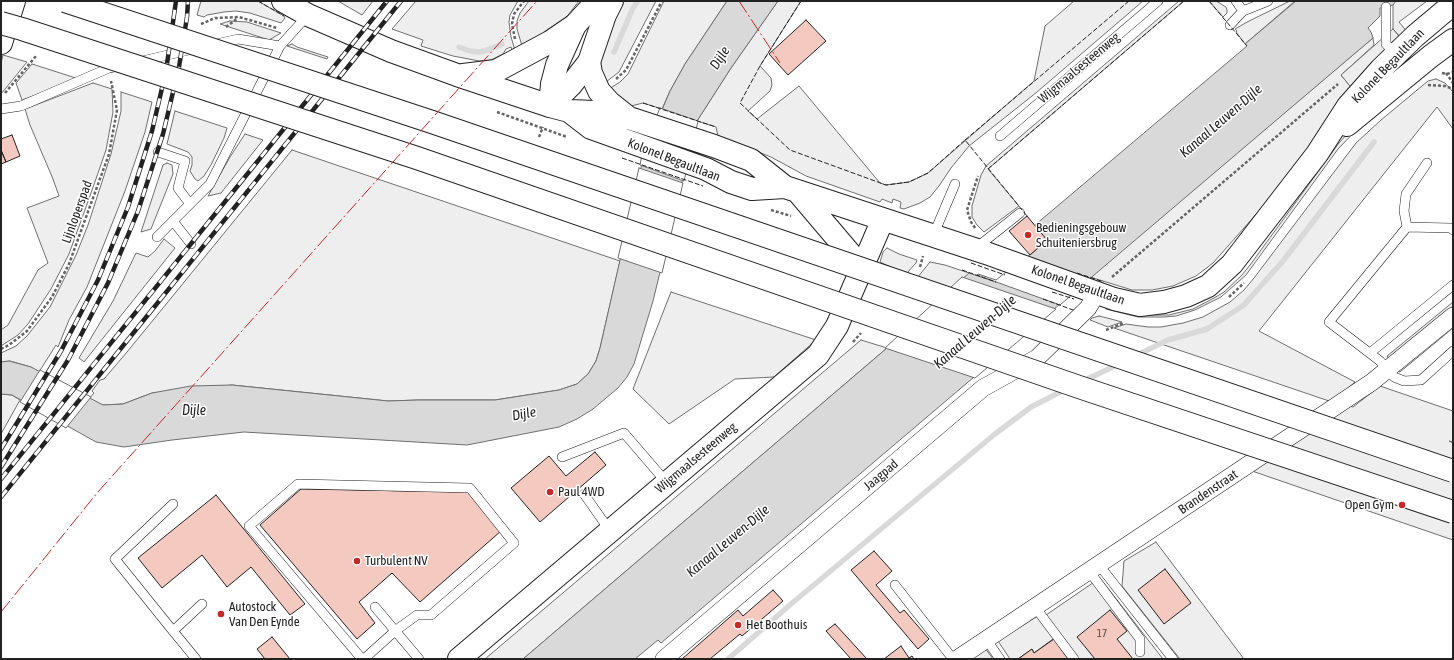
<!DOCTYPE html>
<style>
body{margin:0}
#map{position:relative;width:1454px;height:660px;overflow:hidden;background:#fff;font-family:"Asap Condensed",sans-serif}
canvas{display:block}
.frame{position:absolute;inset:0;border:2px solid #222;pointer-events:none}
</style>
<div id="map">
<canvas width="1454" height="660"></canvas>
<div class="frame"></div>
</div>
<script>
const ctx = document.querySelector('canvas').getContext('2d');
ctx.lineJoin = 'round';
function fill(path, color) { ctx.fillStyle = color; ctx.fill(path, 'evenodd'); }
const shape = rows => new Path2D(rows.map(r => 'M' + r).join(''));
function trace(path, color, width, dash) { ctx.strokeStyle = color; ctx.lineWidth = width; ctx.lineCap = dash ? 'butt' : 'round'; ctx.setLineDash(dash || []); ctx.stroke(path); }
function write(font, color, halo, rows, align = 'center') {
  ctx.font = font + ' "Asap Condensed",sans-serif'; ctx.lineWidth = 3; ctx.setLineDash([]); ctx.textBaseline = 'middle'; ctx.strokeStyle = halo; ctx.fillStyle = color; for (const [text, x, y, turn = 0] of rows) {
    ctx.save(); ctx.translate(x, y); ctx.rotate((+turn || 0) * Math.PI / 180); ctx.textAlign = isNaN(turn) ? turn : align; if (halo) ctx.strokeText(text, 0, 0); ctx.fillText(text, 0, 0); ctx.restore();
  }
}
const green = shape([
 [201,1,258,1,284,16,285,18,281,23,250,13,236,11,224,12,207,15,204,17,197,15,201,1],
 [338,1,373,1,362,15,338,1],
 [416,1,518,1,510,15,509,22,511,37,515,50,513,52,511,47,506,49,503,54,491,60,479,61,453,56,421,46,423,40,392,29,416,1],
 [529,1,579,1,565,19,548,31,522,46,517,29,517,21,520,13,529,1],
 [621,1,656,1,619,72,606,82,600,67,600,54,621,1],
 [664,1,727,1,685,64,670,91,662,109,643,103,631,106,609,89,620,82,628,74,664,1],
 [778,1,801,1,760,66,771,78,772,85,770,91,748,111,757,119,799,86,880,183,886,185,909,182,928,173,1034,81,1045,26,1074,1,1143,1,1037,92,969,146,951,168,939,186,930,197,920,203,904,209,900,208,901,202,893,199,892,203,882,199,880,202,806,176,771,157,718,136,716,127,697,121,731,68,778,1],
 [1179,1,1184,1,988,169,1019,206,984,232,977,225,972,217,972,206,981,175,986,166,1179,1],
 [1209,1,1216,1,1226,7,1227,10,1227,13,1223,17,1209,1],
 [1290,1,1295,1,1245,44,1236,32,1237,31,1235,29,1249,21,1290,1],
 [1396,1,1427,1,1399,22,1408,33,1402,39,1393,29,1393,3,1396,1],
 [230,21,247,22,281,33,269,40,220,24,230,21],
 [1373,38,1374,45,1341,75,1354,91,1266,203,1213,263,1196,276,1173,286,1152,290,1132,290,1090,277,1373,38],
 [292,44,297,47,328,57,327,59,287,46,292,44],
 [3,55,27,62,1,94,1,63,3,55],
 [32,64,79,79,22,100,16,83,32,64],
 [1436,79,1445,83,1453,92,1453,129,1437,107,1259,331,1355,382,1332,402,1114,328,1126,324,1148,327,1161,327,1183,323,1203,317,1230,302,1244,290,1254,278,1356,143,1381,120,1428,81,1436,79],
 [93,83,112,89,113,112,106,150,90,196,69,254,51,289,28,324,18,335,1,346,1,330,8,325,38,270,48,263,27,208,59,196,53,179,30,125,25,109,93,83],
 [121,92,152,102,145,132,125,191,87,287,69,320,58,347,56,345,39,372,31,367,10,361,1,362,1,353,16,346,27,336,50,307,76,255,88,225,111,154,121,111,121,92],
 [175,111,227,128,224,138,211,165,204,176,198,181,195,179,190,171,192,165,192,157,188,152,167,144,175,111],
 [1363,123,1338,149,1246,275,1221,297,1195,310,1176,316,1164,317,1138,317,1106,309,1105,307,1142,315,1169,315,1193,309,1214,298,1224,292,1242,275,1250,265,1339,143,1347,134,1363,123],
 [245,134,263,140,221,193,208,196,230,157,245,134],
 [292,150,620,261,600,348,596,361,588,374,577,384,559,390,495,400,418,400,388,401,232,385,152,393,123,404,103,405,89,399,94,393,92,391,100,380,104,379,127,352,292,150],
 [167,163,172,165,173,174,151,229,141,232,163,165,167,163],
 [164,239,175,248,84,362,79,358,113,301,136,253,148,257,155,251,164,239],
 [887,248,899,254,917,260,916,263,906,274,880,262,883,252,887,248],
 [930,262,945,265,969,273,949,292,917,278,930,262],
 [671,292,816,340,774,377,735,379,669,424,633,389,671,292],
 [1453,302,1453,306,1392,358,1388,358,1387,356,1453,302],
 [1099,316,1111,319,1122,322,1108,327,1090,320,1092,318,1099,316],
 [1453,321,1453,328,1400,372,1398,371,1453,321],
 [861,340,887,348,523,659,485,659,861,340],
 [1380,386,1453,411,1453,442,1449,441,1453,443,1453,540,1249,470,1341,403,1353,407,1380,386],
 [1,394,12,395,20,400,1,434,1,394],
 [1156,542,1244,659,1180,659,1122,586,1124,561,1156,542],
 [1100,578,1163,659,1068,659,1053,639,1034,653,1032,649,1018,659,1010,659,998,641,1044,612,1046,615,1100,578],
 [985,648,993,659,970,659,985,648]
]);
fill(green, '#eee');
trace(green, '#6f6f6f', 1);
const parking = shape([
 [1393,29,1402,40,1354,91,1341,75,1393,29]
]);
fill(parking, '#ededed');
trace(parking, '#6f6f6f', 1);
const water = shape([
 [727,1,778,1,731,68,697,121,653,301,634,364,627,377,618,388,593,409,577,419,559,427,467,445,244,432,172,440,124,447,96,442,12,395,1,394,1,362,9,361,31,367,103,405,123,404,152,393,191,386,232,385,388,401,418,400,495,400,559,390,577,384,588,374,596,361,600,348,645,150,670,91,685,64,727,1],
 [1296,1,1396,1,1393,5,1380,8,1380,16,1368,28,1371,32,1373,38,661,643,658,640,635,659,523,659,887,348,969,273,996,282,1047,241,1035,225,1247,46,1245,44,1296,1]
]);
fill(water, '#d9d9d9');
trace(water, '#6f6f6f', 1);
const pier = shape([
 [660,108,698,121,684,181,640,165,643,149,660,108],
 [639,168,683,183,662,273,618,258,639,168],
 [1025,257,1088,281,1060,305,977,275,978,274,996,280,1025,257],
 [962,277,1056,309,975,378,885,348,962,277],
 [40,370,91,397,66,428,20,402,40,370]
]);
fill(pier, '#fff');
trace(pier, '#6f6f6f', 1);
trace(shape([
 [459,47,470,51,480,52,490,49,502,44],
 [614,52,633,8,638,1],
 [1135,356,1168,340,1207,329,1244,305,1283,261,1374,142],
 [1083,381,1119,364],
 [728,659,791,604,995,434,1031,407,1066,389]
]), '#d9d9d9', 5.5);
const building = shape([
 [806,20,826,41,788,75,769,54,806,20],
 [12,135,20,156,6,162,1,150,1,139,12,135],
 [1,150,6,162,1,164,1,150],
 [1027,216,1047,240,1030,255,1009,231,1027,216],
 [595,452,606,465,540,522,511,488,549,456,566,476,595,452],
 [301,489,470,492,501,531,420,602,392,573,359,602,375,623,357,639,260,525,301,489],
 [216,495,305,604,290,615,251,567,227,587,202,555,162,588,138,558,216,495],
 [874,551,892,571,876,585,900,613,904,610,929,639,918,649,851,570,874,551],
 [1165,569,1191,603,1164,624,1138,590,1165,569],
 [773,590,783,601,742,636,740,634,710,659,682,659,738,610,743,616,773,590],
 [1110,610,1127,631,1117,639,1133,659,1095,659,1077,637,1110,610],
 [835,624,867,659,851,659,826,631,835,624],
 [272,637,290,659,265,659,257,649,272,637],
 [1054,639,1068,659,1018,659,1032,649,1034,653,1054,639],
 [901,646,909,658,912,656,914,659,884,659,901,646]
]);
fill(building, '#f3c9c0');
trace(building, '#222', 1);
const service = shape([
 [1236,1,1243,11,1268,1],
 [1386,7,1386,44,1396,55],
 [1230,25,1243,11],
 [212,45,238,39,280,46],
 [138,62,193,49],
 [1,109,21,106,109,68,119,66],
 [1000,136,1158,1],
 [158,152,185,161,178,188,190,204],
 [1427,163,1406,194,1404,211,1407,227,1329,322,1380,361,1394,377,1404,381,1421,380,1453,351],
 [173,221,191,244],
 [1407,227,1451,228,1453,230],
 [933,236,955,184],
 [157,237,210,184,280,46,308,15],
 [976,248,1020,213],
 [1370,353,1453,285],
 [562,457,624,433,667,483],
 [584,494,610,531],
 [173,504,115,559,173,631],
 [1099,565,1173,659],
 [1089,571,1140,639,1140,652],
 [895,585,953,659],
 [375,607,419,659],
 [1035,607,1074,659],
 [986,639,1000,659],
 [196,659,173,631,202,604],
 [362,659,249,526,298,484,470,488,514,543,431,615,417,615,395,631,364,659]
]);
const minor = shape([
 [664,659,983,388,1037,358,1088,308,1097,293],
 [957,659,1372,382,1453,316]
]);
const tertiary = shape([
 [575,25,557,65,552,84,550,106,569,111,596,112,611,117,629,118,714,146,751,160,785,187,986,253,1114,299,1140,305,1164,302,1186,296,1208,286,1232,264,1317,154,1348,106,1381,69,1415,36,1453,4],
 [589,62,591,73,599,91,609,102,629,118],
 [569,111,591,128,706,169,731,182,752,189,785,187],
 [1347,125,1431,56,1453,40],
 [797,191,853,257,860,274],
 [459,659,818,355,837,326,883,219]
]);
const primary = shape([
 [283,1,308,15,391,51,457,75,550,106,571,85,589,62,605,15,612,1],
 [1,43,14,1],
 [463,75,496,71,550,42,575,25,597,1]
]);
trace(service, '#222', 10);
trace(minor, '#222', 18);
trace(tertiary, '#222', 24);
trace(primary, '#222', 24);
trace(shape([
 [201,24,215,18,239,17,277,28],
 [226,27,238,18],
 [515,39,512,24,514,14,524,1],
 [1442,73,1447,74,1453,72],
 [1446,73,1453,83],
 [616,79,626,70,662,1],
 [1428,85,1445,86,1453,89],
 [5,93,36,56],
 [497,112,567,137],
 [539,137,543,127],
 [771,210,791,216],
 [975,228,971,222,967,210,978,176],
 [920,267,923,256],
 [1112,277,1338,84],
 [1229,297,1244,283],
 [1106,330,1124,323],
 [853,342,861,333],
 [1,349,9,345,27,331,52,297,69,264,109,154,117,110,111,81]
]), '#646464', 2.5, [3, 2]);
trace(service, '#fff', 9);
trace(minor, '#fff', 17);
trace(tertiary, '#fff', 22);
trace(primary, '#fff', 22);
const rail = shape([
 [1,449,61,351,98,280,128,207,152,131,166,71,176,1],
 [1,467,68,360,108,283,138,211,163,134,179,67,187,17,188,1],
 [1,479,387,1],
 [1,497,401,1]
]);
trace(rail, '#222', 4.5);
trace(rail, '#fff', 3, [9]);
const motorwayBridge = shape([
 [65,1,432,122,1453,471],
 [1,23,22,29,417,158,1079,387,1453,512]
]);
trace(motorwayBridge, '#222', 24, []);
trace(motorwayBridge, '#fff', 22);
trace(shape([
 [258,1,284,16],
 [801,1,760,66,740,103,790,150,886,185,909,182,928,173,965,140,1027,216],
 [1209,1,1247,46],
 [643,103,716,127],
 [965,140,1129,1],
 [622,158,703,186],
 [988,169,1184,1],
 [971,263,1005,275],
 [962,270,996,282],
 [1077,273,1104,282],
 [1052,292,1074,299],
 [1043,299,1073,310]
]), '#222', 1, [5, 2]);
trace(shape([
 [739,1,780,63],
 [1,612,97,493,537,1]
]), '#c62828', 1, [14, 3, 2, 3]);
for (const [x, y, r, color] of [
 [1028,235,4,"#c62828"],
 [550,492,4,"#c62828"],
 [1402,505,4,"#c62828"],
 [357,561,4,"#c62828"],
 [221,614,4,"#c62828"],
 [738,625,4,"#c62828"]
]) { const dot = new Path2D(); dot.arc(x, y, r, 0, 2 * Math.PI); ctx.fillStyle = color; ctx.fill(dot); trace(dot, '#fff', 1.5); }
write('11px', '#564c4a', null, [
 ["17",1102,634]
]);
write('13px', '#222', '#fff', [
 ["Kolonel Begaultlaan",1388,66,-46],
 ["Wijgmaalsesteenweg",1079,68,-40],
 ["Kolonel Begaultlaan",674,160,21],
 ["Lijnloperspad",77,212,-70],
 ["Kolonel Begaultlaan",1078,285,19],
 ["Wijgmaalsesteenweg",696,458,-40],
 ["Jaagpad",881,475,-40],
 ["Brandenstraat",1208,492,-34]
]);
write('13px', '#222', '#fff', [
 ["Bedieningsgebouw",1036,228],
 ["Schuiteniersbrug",1036,243],
 ["Paul 4WD",558,492],
 ["Open Gym",1394,505,"right"],
 ["Turbulent NV",365,561],
 ["Autostock",229,607],
 ["Van Den Eynde",229,622],
 ["Het Boothuis",746,625]
], 'left');
write('italic 14px', '#222', '#fff', [
 ["Dijle",720,58,-57],
 ["Kanaal Leuven-Dijle",1221,121,-41],
 ["Kanaal Leuven-Dijle",975,332,-41],
 ["Dijle",194,411],
 ["Dijle",524,414,-10],
 ["Kanaal Leuven-Dijle",728,541,-40]
]);
</script>
